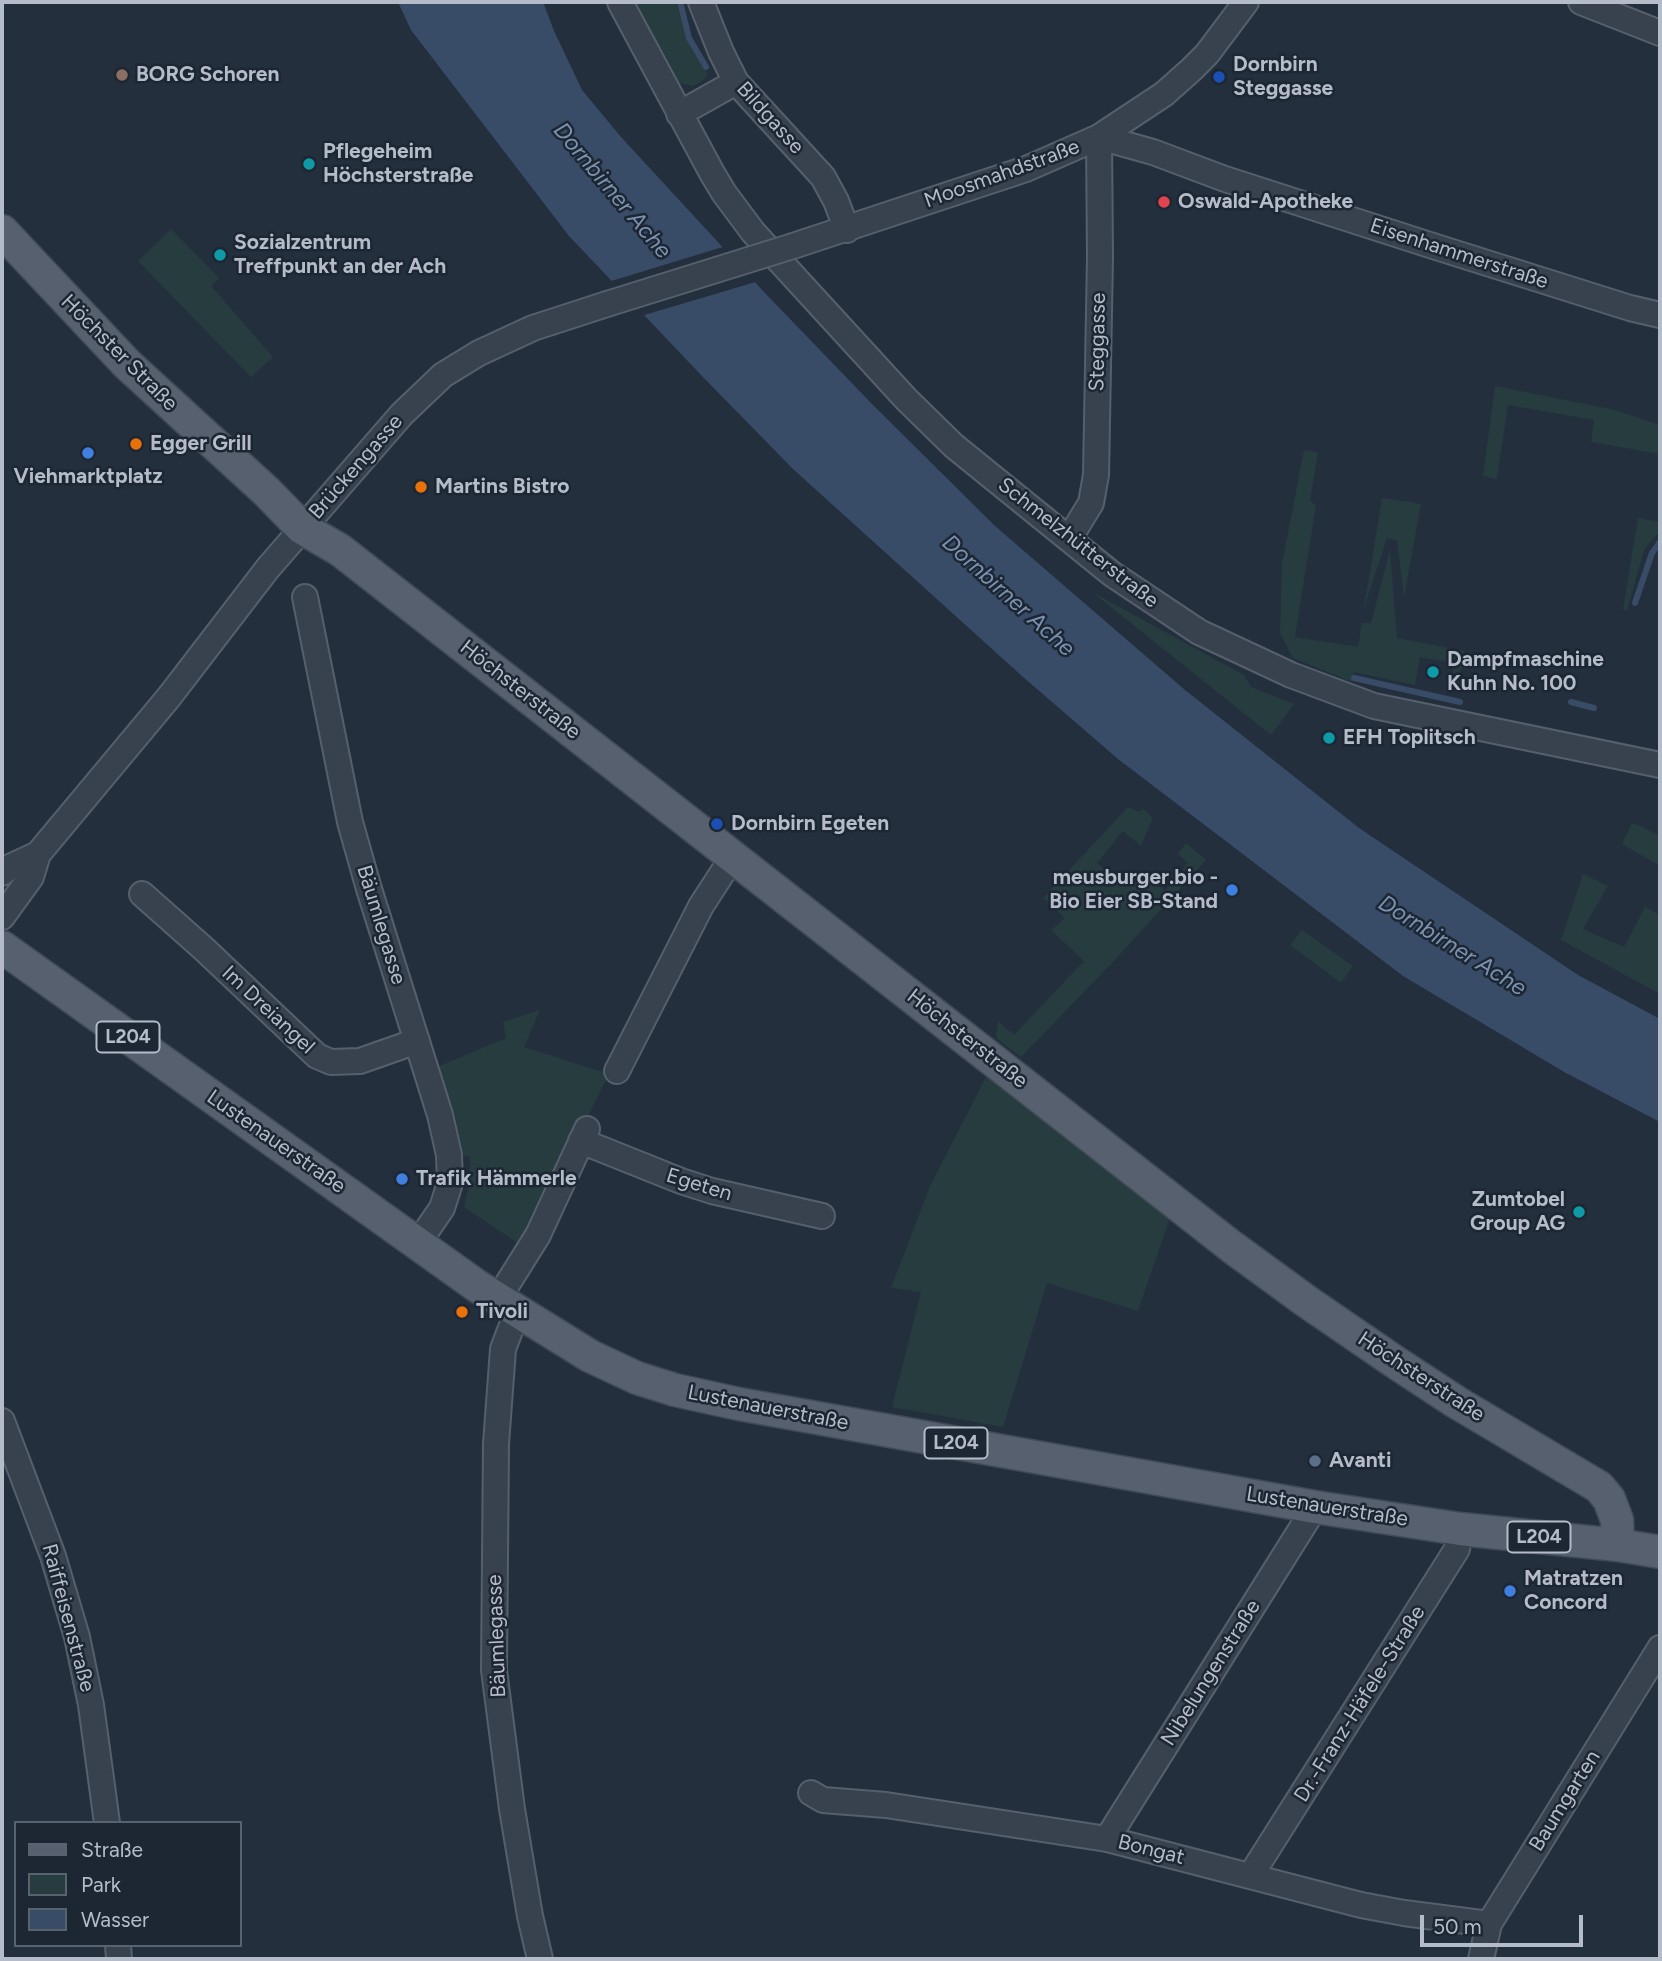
<!DOCTYPE html>
<meta charset="utf-8">
<style>
body{margin:0}
#map{position:relative;width:1662px;height:1961px;overflow:hidden;background:#242f3e;font-family:Figtree,sans-serif}
canvas{display:block}
.frame{position:absolute;inset:0;border:4px solid #b4bcc9;pointer-events:none}
.legend{position:absolute;left:14px;top:1821px;width:228px;height:126px;box-sizing:border-box;background:#1d2633;border:2px solid #59626f;margin:0;padding:9px 12px;list-style:none;font-size:21px;color:#b4bcc9}
.legend li{display:flex;align-items:center;gap:14px;height:35px}
.legend b{width:35px;border:2px solid #59626f}
.scale{position:absolute;left:1420px;top:1915px;width:163px;height:32px;box-sizing:border-box;border:4px solid #b4bcc9;border-top:0;padding-left:9px;font-size:21px;line-height:24px;white-space:nowrap;color:#b4bcc9;-webkit-text-stroke:5px #1d2633;paint-order:stroke}
</style>
<div id="map">
<canvas width="1662" height="1961"></canvas>
<div class="frame"></div>
<ul class="legend">
<li><b style="height:9px;background:#56606e"></b>Straße</li>
<li><b style="height:19px;background:#263c3f"></b>Park</li>
<li><b style="height:19px;background:#394c67"></b>Wasser</li>
</ul>
<div class="scale">50 m</div>
</div>
<script>
const ctx = document.querySelector('canvas').getContext('2d');
ctx.lineJoin = 'round';
function fill(path, color) { ctx.fillStyle = color; ctx.fill(path, 'evenodd'); }
const shape = rows => new Path2D(rows.map(r => 'M' + r).join(''));
function trace(path, color, width, dash) { ctx.strokeStyle = color; ctx.lineWidth = width; ctx.lineCap = dash ? 'butt' : 'round'; ctx.setLineDash(dash || []); ctx.stroke(path); }
function write(font, color, halo, rows, align = 'center') {
  ctx.font = font + ' Figtree,sans-serif'; ctx.lineWidth = 5; ctx.setLineDash([]); ctx.textBaseline = 'middle'; ctx.strokeStyle = halo; ctx.fillStyle = color; for (const [text, x, y, turn = 0] of rows) {
    ctx.save(); ctx.translate(x, y); ctx.rotate((+turn || 0) * Math.PI / 180); ctx.textAlign = isNaN(turn) ? turn : align; if (halo) ctx.strokeText(text, 0, 0); ctx.fillText(text, 0, 0); ctx.restore();
  }
}
fill(shape([
 [633,2,676,2,687,39,708,75,704,80,693,86,679,83,674,79],
 [171,229,219,278,211,286,273,357,251,377,138,261],
 [1495,386,1615,410,1660,425,1660,454,1591,442,1594,420,1508,405,1497,479,1483,476],
 [1304,450,1318,452,1310,501,1316,505,1295,637,1358,647,1362,623,1371,623,1390,550,1397,638,1464,651,1459,683,1451,682,1454,663,1420,657,1415,685,1354,672,1352,682,1293,658,1280,633,1282,564],
 [1382,498,1421,504,1404,597,1397,540,1387,538,1364,608],
 [1638,518,1660,522,1660,533,1654,537,1644,550,1627,611,1623,609],
 [1092,592,1244,675,1251,687,1294,704,1271,735],
 [1128,807,1139,812,1143,809,1153,818,1141,846,1123,831,1097,863,1114,878,1155,883,1165,891,1188,863,1178,854,1186,843,1206,860,1113,962,1021,1057,996,1038,998,1021,1014,1035,1084,961,1051,930,1065,918,1043,898],
 [1632,823,1641,826,1660,836,1660,866,1622,844],
 [1583,874,1608,886,1583,929,1624,947,1645,907,1660,915,1660,994,1561,940],
 [1302,930,1353,966,1341,983,1290,945],
 [540,1010,524,1047,609,1074,522,1246,464,1207,470,1179,470,1157,463,1156,454,1112,437,1067,506,1038,503,1022],
 [987,1075,1170,1217,1138,1311,1047,1283,1003,1427,892,1407,921,1292,891,1288,930,1186]
]), '#263c3f');
fill(shape([
 [398,2,543,2,554,31,582,90,621,137,764,292,872,404,995,526,1185,690,1359,828,1578,975,1660,1019,1660,1122,1566,1073,1403,976,1118,759,1022,676,793,469,702,376,569,236,411,30]
]), '#394c67');
fill(shape([
 [726,246,759,281,641,316,608,282]
]), '#242f3e');
trace(shape([
 [680,2,689,38,706,67],
 [1635,603,1652,553,1660,542],
 [1354,678,1460,702],
 [1571,702,1594,708]
]), '#394c67', 6);
const minor = shape([
 [620,2,712,173,724,193,753,232,906,399,954,446,1112,574,1199,632,1291,675,1374,706,1660,765],
 [701,2,721,52,736,82,823,177,836,201,847,230],
 [1581,2,1660,33],
 [679,114,736,82],
 [1099,137,1153,152,1225,179,1433,246,1630,308,1660,315],
 [793,246,1026,169,1099,137,1164,94,1191,70,1207,54,1246,2],
 [1069,539,1091,503,1096,475,1100,257,1099,137],
 [305,597,350,822,369,889,424,1064,440,1115,449,1155,450,1183,442,1208,418,1243],
 [2,873,10,867,38,854],
 [142,894,204,949,317,1056,331,1062,360,1061,417,1041],
 [2,917,31,877,38,854,169,697,268,568,402,414,443,375,479,353,533,328,607,304],
 [617,1071,701,906,732,858],
 [581,1141,681,1181,712,1191,822,1216],
 [498,1299,538,1235,587,1129],
 [517,1312,503,1349,496,1444,494,1670,512,1809,530,1916,540,1959],
 [2,1421,53,1556,77,1637,91,1705,107,1823],
 [811,1793,823,1800,886,1805,1107,1839,1361,1905,1404,1913,1489,1924],
 [1107,1839,1315,1507],
 [1251,1875,1457,1549,1460,1529],
 [118,1945,119,1959],
 [1481,1959,1489,1924,1660,1648]
]);
const major = shape([
 [2,231,127,364,267,492,302,528,340,550,1232,1247,1306,1301,1395,1362,1456,1402,1599,1487,1609,1499,1617,1520,1618,1545],
 [2,947,477,1286,590,1356,637,1378,675,1390,739,1404,1315,1507,1460,1529,1618,1545,1660,1552]
]);
trace(minor, '#565f6c', 28);
trace(major, '#414a57', 35);
trace(minor, '#38414e', 24);
trace(major, '#56606e', 32);
const minorBridge = shape([
 [607,304,793,246]
]);
trace(minorBridge, '#565f6c', 28, []);
trace(minorBridge, '#38414e', 24);
for (const [x, y, r, color] of [
 [122,75,7,"#8d6e63"],
 [1219,77,7,"#1a4fb4"],
 [309,164,7,"#0f9aa8"],
 [1164,202,7,"#e0444e"],
 [220,255,7,"#0f9aa8"],
 [136,444,7,"#e8710a"],
 [88,453,7,"#3f7fe0"],
 [421,487,7,"#e8710a"],
 [1433,672,7,"#0f9aa8"],
 [1329,738,7,"#0f9aa8"],
 [717,824,7,"#1a4fb4"],
 [1232,890,7,"#3f7fe0"],
 [402,1179,7,"#3f7fe0"],
 [1579,1212,7,"#0f9aa8"],
 [462,1312,7,"#e8710a"],
 [1315,1461,7,"#5c6f8a"],
 [1510,1591,7,"#3f7fe0"]
]) { const dot = new Path2D(); dot.arc(x, y, r, 0, 2 * Math.PI); ctx.fillStyle = color; ctx.fill(dot); trace(dot, '#1d2633', 2.5); }
for (const [x, y, w] of [
 [128,1037,63],
 [956,1443,63],
 [1539,1537,63]
]) { const box = new Path2D(); box.roundRect(x - w / 2, y - 15.5, w, 31, 5); ctx.fillStyle = '#1d2633'; ctx.fill(box); trace(box, '#b4bcc9', 2); }
write('bold 19px', '#b4bcc9', null, [
 ["L204",128,1037],
 ["L204",956,1443],
 ["L204",1539,1537]
]);
write('bold 21px', '#b4bcc9', '#1d2633', [
 ["Dornbirn",1233,65],
 ["Steggasse",1233,89],
 ["BORG Schoren",136,75],
 ["Pflegeheim",323,152],
 ["Höchsterstraße",323,176],
 ["Oswald-Apotheke",1178,202],
 ["Sozialzentrum",234,243],
 ["Treffpunkt an der Ach",234,267],
 ["Egger Grill",150,444],
 ["Viehmarktplatz",88,477,"center"],
 ["Martins Bistro",435,487],
 ["Dampfmaschine",1447,660],
 ["Kuhn No. 100",1447,684],
 ["EFH Toplitsch",1343,738],
 ["Dornbirn Egeten",731,824],
 ["meusburger.bio -",1218,878,"right"],
 ["Bio Eier SB-Stand",1218,902,"right"],
 ["Trafik Hämmerle",416,1179],
 ["Zumtobel",1565,1200,"right"],
 ["Group AG",1565,1224,"right"],
 ["Tivoli",476,1312],
 ["Avanti",1329,1461],
 ["Matratzen",1524,1579],
 ["Concord",1524,1603]
], 'left');
write('21px', '#b4bcc9', '#1d2633', [
 ["Bildgasse",770,118,48],
 ["Moosmahdstraße",1002,174,-20],
 ["Eisenhammerstraße",1459,254,18],
 ["Steggasse",1098,342,-89],
 ["Höchster Straße",119,353,45],
 ["Brückengasse",356,467,-49],
 ["Schmelzhütterstraße",1078,543,38],
 ["Höchsterstraße",520,690,38],
 ["Bäumlegasse",381,925,73],
 ["Im Dreiangel",268,1010,43],
 ["Höchsterstraße",967,1039,38],
 ["Lustenauerstraße",276,1142,35],
 ["Egeten",699,1185,17],
 ["Höchsterstraße",1421,1377,33],
 ["Lustenauerstraße",768,1408,11],
 ["Lustenauerstraße",1327,1507,9],
 ["Raiffeisenstraße",68,1618,75],
 ["Bäumlegasse",497,1636,-92],
 ["Nibelungenstraße",1211,1673,-58],
 ["Dr.-Franz-Häfele-Straße",1360,1704,-58],
 ["Baumgarten",1565,1801,-58],
 ["Bongat",1151,1850,14]
]);
write('italic 23px', '#7c92b1', '#1d2633', [
 ["Dornbirner Ache",612,191,50],
 ["Dornbirner Ache",1008,596,42],
 ["Dornbirner Ache",1452,946,32]
]);
</script>
